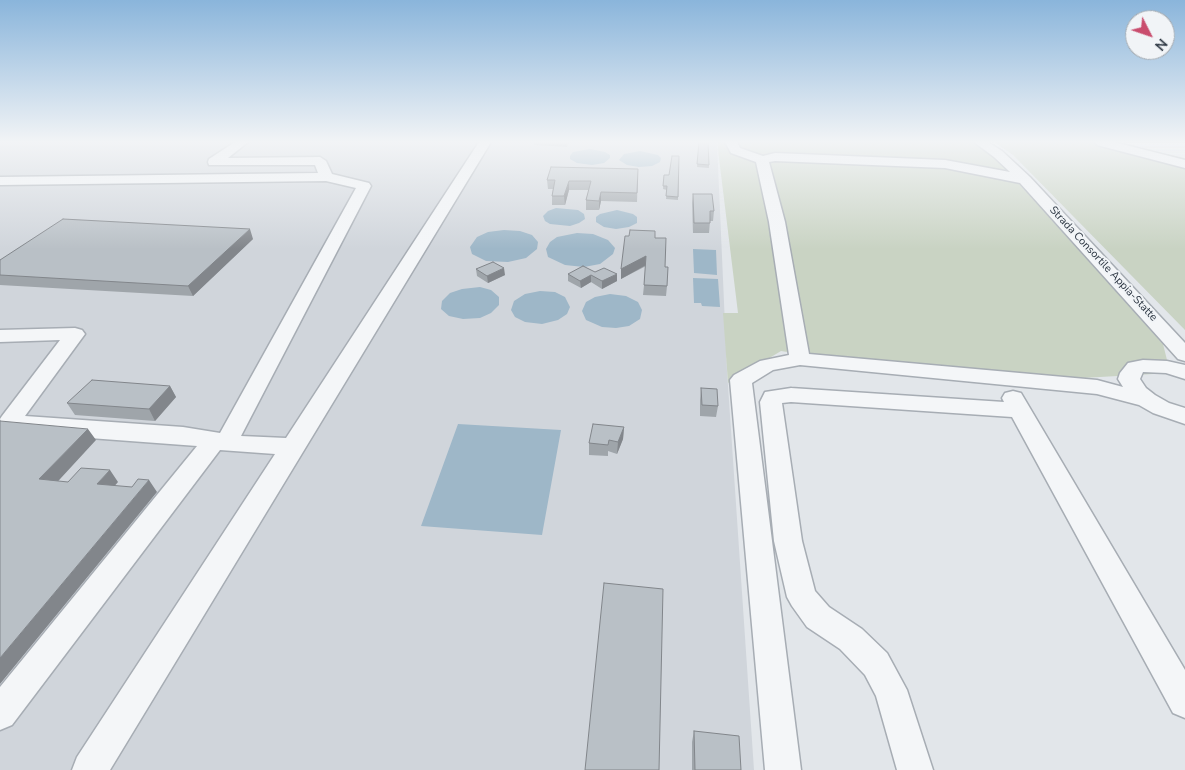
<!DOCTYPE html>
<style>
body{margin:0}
#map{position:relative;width:1185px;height:770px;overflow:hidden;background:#e2e6ea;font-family:"Nunito Sans",sans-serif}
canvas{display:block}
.north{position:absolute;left:1125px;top:10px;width:50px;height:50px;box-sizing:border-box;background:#f1f4f7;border:1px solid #a2a8ae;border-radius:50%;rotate:131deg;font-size:14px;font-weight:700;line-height:20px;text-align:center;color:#2b3541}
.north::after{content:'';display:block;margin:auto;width:18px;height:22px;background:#c94d6e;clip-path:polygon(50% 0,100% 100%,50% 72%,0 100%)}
</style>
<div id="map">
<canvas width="1185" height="770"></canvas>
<div class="north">N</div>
</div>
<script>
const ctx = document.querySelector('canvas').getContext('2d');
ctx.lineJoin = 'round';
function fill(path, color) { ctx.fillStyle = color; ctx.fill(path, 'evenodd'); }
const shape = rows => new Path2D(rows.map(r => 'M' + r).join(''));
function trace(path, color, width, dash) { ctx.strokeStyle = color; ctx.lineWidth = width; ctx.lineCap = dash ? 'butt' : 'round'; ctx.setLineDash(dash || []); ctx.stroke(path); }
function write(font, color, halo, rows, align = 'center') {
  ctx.font = font + ' "Nunito Sans",sans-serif'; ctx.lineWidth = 4; ctx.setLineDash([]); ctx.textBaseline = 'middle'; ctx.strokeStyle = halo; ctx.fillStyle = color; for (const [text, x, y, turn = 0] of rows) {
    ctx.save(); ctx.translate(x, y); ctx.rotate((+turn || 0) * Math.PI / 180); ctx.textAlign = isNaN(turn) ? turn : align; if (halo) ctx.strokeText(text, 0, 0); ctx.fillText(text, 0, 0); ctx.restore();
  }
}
fill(shape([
 [0,142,717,142,727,371,754,770,0,770]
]), '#d0d5db');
fill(shape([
 [717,142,979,142,985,146,1163,344,1168,364,1153,374,1082,378,869,365,781,351,728,383,723,313,738,313],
 [994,142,1114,142,1185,158,1185,330,1013,155]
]), '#c9d3c3');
fill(shape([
 [590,149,605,152,610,155,610,158,604,163,592,165,577,163,570,159,570,156,573,152],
 [640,151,658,155,661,158,660,162,652,166,639,167,627,165,619,160,624,154],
 [556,208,578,210,584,214,585,219,579,223,570,226,550,224,545,221,543,216,548,211],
 [617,210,633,214,637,217,637,223,629,227,616,229,604,227,596,222,596,217,600,214],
 [504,230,520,231,532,235,538,242,537,249,526,258,508,262,486,261,472,254,470,247,477,237,488,232],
 [577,233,593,234,608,240,615,248,613,254,600,264,584,267,565,265,548,257,546,249,550,242,557,237],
 [693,249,716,250,717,275,694,273],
 [693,278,718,279,720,307,702,306,701,303,694,303],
 [480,287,491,290,499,297,499,305,491,313,480,318,463,319,449,316,441,309,442,301,450,293,462,289],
 [540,291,555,292,565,297,570,307,567,314,558,320,542,324,525,322,515,317,511,310,514,301,525,294],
 [610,294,626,296,638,302,642,310,640,319,629,326,616,328,602,327,586,320,582,311,586,302,595,297],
 [458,424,561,430,542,535,421,526]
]), '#9eb7c8');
const minor = shape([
 [235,142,248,142,228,158,320,157,326,161,332,174,369,183,371,186,241,436,286,438,479,142,491,142,110,770,72,770,77,757,275,454,220,450,12,725,0,730,0,687,197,446,36,434,2,426,0,419,2,416,60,340,0,342,0,330,75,328,82,330,85,334,25,416,183,427,220,433,356,188,326,181,0,185,0,177,318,173,315,165,209,165,208,162,209,159,235,142],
 [725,142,737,142,740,148,763,156,775,153,945,160,1010,172,994,157,974,142,988,142,1002,151,1030,177,1185,343,1185,361,1178,359,1020,183,945,168,775,161,769,162,785,222,809,354,1097,380,1123,387,1118,379,1120,373,1128,363,1143,360,1167,361,1185,365,1185,379,1166,373,1143,372,1140,379,1146,388,1155,395,1169,403,1185,408,1185,424,1153,413,1139,405,1097,394,800,365,773,370,752,383,801,770,765,770,730,380,734,375,760,361,789,355,769,222,756,162,731,153,725,142],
 [1095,142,1114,142,1185,160,1185,168,1097,145,1095,142],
 [791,388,1004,402,1002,398,1005,393,1013,391,1021,393,1185,670,1185,718,1173,713,1012,417,791,402,782,403,802,541,815,591,829,607,862,629,887,653,907,690,933,770,897,770,876,696,865,675,840,649,807,627,792,606,787,597,774,541,760,402,765,392,791,388]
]);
trace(minor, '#a7adb4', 3);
fill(minor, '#f4f6f8');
fill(shape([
 [534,142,569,142,567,147,534,145],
 [699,142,709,165,709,168,697,167],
 [679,156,678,200,666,199,667,190,663,189,664,175,669,175],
 [638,169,637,202,601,201,599,210,586,210,586,200,589,190,569,190,565,205,552,205,552,196,553,189,548,189,547,180],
 [693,194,714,211,713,221,710,221,709,233,693,233,692,203],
 [655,238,665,267,667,286,666,296,643,295,646,266,621,279,621,269],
 [253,239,193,296,0,285,0,260],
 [476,269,505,275,488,283,477,276],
 [595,272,617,281,602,289,591,282,581,288,568,281,568,274],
 [170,386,176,397,155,421,75,415,67,403],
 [701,388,718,406,716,417,700,416,700,400],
 [624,427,623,439,617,454,608,451,608,456,589,455,589,443],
 [694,731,741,770,692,770,692,742]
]), '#9fa5aa');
fill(shape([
 [569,181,569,190,565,205,564,196],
 [601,192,601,201,599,210,599,201],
 [250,229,253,239,193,296,188,286],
 [646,256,646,265,621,279,621,269],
 [504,268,505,275,488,283,487,276],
 [617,274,617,281,602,289,602,281],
 [591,275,591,282,581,288,580,281],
 [170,386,176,397,155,421,149,409],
 [624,427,623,439,617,454,618,442],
 [88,429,96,440,49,491,39,479],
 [110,470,118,482,106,496,97,484],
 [149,480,157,492,0,684,0,658]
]), '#82868b');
const building = shape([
 [699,142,708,142,709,165,697,164,699,142],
 [672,156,679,156,678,197,666,196,667,186,663,186,664,175,669,175,672,156],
 [551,167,638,169,637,193,601,192,599,201,586,200,591,181,569,181,564,196,552,196,555,180,547,180,551,167],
 [693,194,712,194,714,211,710,211,710,223,694,223,693,194],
 [63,219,250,229,188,286,0,275,0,260,63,219],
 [630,230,655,231,655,238,666,238,665,267,668,267,667,286,644,285,646,256,621,269,625,236,629,236,630,230],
 [493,262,504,268,487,276,476,269,493,262],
 [583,266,595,272,604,268,617,274,602,281,591,275,580,281,568,274,583,266],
 [92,380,170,386,149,409,67,403,92,380],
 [701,388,717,389,718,406,702,405,701,388],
 [0,421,88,429,39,479,68,482,81,468,110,470,97,484,132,487,138,479,149,480,0,658,0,421],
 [593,424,624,427,618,442,609,440,608,445,589,443,593,424],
 [604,583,663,589,659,770,585,770,604,583],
 [694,731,739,736,741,770,695,770,694,731]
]);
fill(building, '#b9c0c6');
trace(building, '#82868b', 1);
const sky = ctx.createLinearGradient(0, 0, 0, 249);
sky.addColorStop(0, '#8ab5db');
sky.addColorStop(0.57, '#f2f4f6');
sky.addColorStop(1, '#f2f4f600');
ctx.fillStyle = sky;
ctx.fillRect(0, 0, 1185, 249);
write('11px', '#2b3541', '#f1f4f7', [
 ["Strada Consortile Appia-Statte",1103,264,47]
]);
</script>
